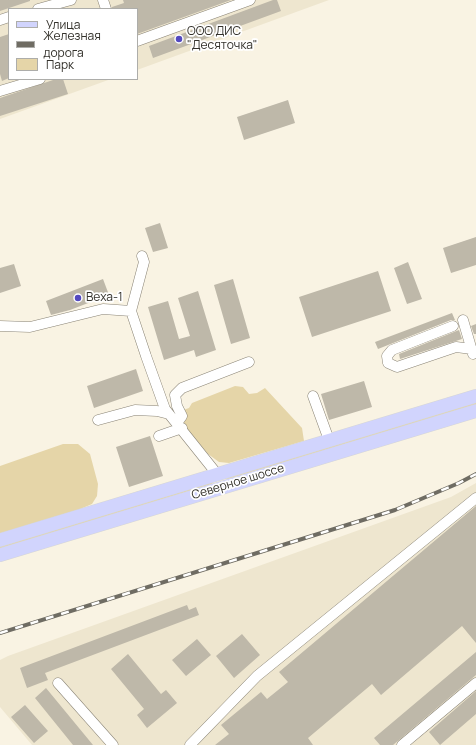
<!DOCTYPE html>
<meta charset="utf-8">
<style>
body{margin:0}
#map{position:relative;width:476px;height:745px;overflow:hidden;background:#f9f3e3;font-family:Manrope,sans-serif}
canvas{display:block}
.legend{position:absolute;left:8px;top:8px;width:130px;height:72px;box-sizing:border-box;background:#fff;border:1px solid #adadaa;margin:0;padding:5px 7px;list-style:none;font-size:12px;color:#33312b}
.legend li{display:flex;align-items:center;gap:8px;height:20px}
.legend b{width:20px;border:1px solid #adadaa}
</style>
<div id="map">
<canvas width="476" height="745"></canvas>
<ul class="legend">
<li><b style="height:5px;background:#d1d4fd"></b>Улица</li>
<li><b style="height:5px;background:#6f6c63"></b>Железная дорога</li>
<li><b style="height:11px;background:#e5d5a8"></b>Парк</li>
</ul>
</div>
<script>
const ctx = document.querySelector('canvas').getContext('2d');
ctx.lineJoin = 'round';
function fill(path, color) { ctx.fillStyle = color; ctx.fill(path, 'evenodd'); }
const shape = rows => new Path2D(rows.map(r => 'M' + r).join(''));
function trace(path, color, width, dash) { ctx.strokeStyle = color; ctx.lineWidth = width; ctx.lineCap = dash ? 'butt' : 'round'; ctx.setLineDash(dash || []); ctx.stroke(path); }
function write(font, color, halo, rows, align = 'center') {
  ctx.font = font + ' Manrope,sans-serif'; ctx.lineWidth = 3.5; ctx.setLineDash([]); ctx.textBaseline = 'middle'; ctx.strokeStyle = halo; ctx.fillStyle = color; for (const [text, x, y, turn = 0] of rows) {
    ctx.save(); ctx.translate(x, y); ctx.rotate((+turn || 0) * Math.PI / 180); ctx.textAlign = isNaN(turn) ? turn : align; if (halo) ctx.strokeText(text, 0, 0); ctx.fillText(text, 0, 0); ctx.restore();
  }
}
fill(shape([
 [0,0,329,0,137,70,137,9,9,9,9,79,111,79,0,119],
 [476,483,476,745,32,745,0,707,0,660,8,656,451,497]
]), '#eee6cf');
fill(shape([
 [235,386,243,387,249,394,257,393,265,388,302,428,304,441,229,463,219,462,208,454,186,428,177,412,189,408,192,403],
 [476,401,476,405,228,479,225,478],
 [63,444,78,444,90,454,98,484,97,496,92,504,64,516,0,534,0,466],
 [213,481,212,484,0,549,0,545]
]), '#e5d5a8');
fill(shape([
 [0,0,30,0,30,1,0,11],
 [123,0,231,0,137,34,137,9,112,9,112,7,124,3],
 [273,0,277,0,281,11,153,58,149,46],
 [9,34,9,78,2,81,0,74,0,37],
 [56,79,63,79,68,94,0,116,0,98],
 [288,100,295,123,244,140,237,117],
 [160,223,168,248,153,252,145,228],
 [476,237,476,265,451,273,443,248],
 [408,262,422,299,407,304,394,268],
 [14,264,21,286,0,293,0,268],
 [378,271,391,311,312,337,299,297],
 [103,279,109,295,70,310,51,315,46,301],
 [233,279,250,338,231,344,214,285],
 [198,291,216,350,196,357,194,350,164,360,148,307,168,301,179,339,190,336,178,298],
 [452,313,455,320,451,320,378,349,375,342],
 [476,324,476,334,474,334,471,326],
 [459,330,462,339,400,359,399,354],
 [136,369,143,391,94,408,87,386],
 [364,381,372,407,329,420,321,394],
 [150,436,163,476,129,487,116,447],
 [476,506,476,643,462,626,381,695,372,684,308,738,313,745,215,745,229,734,221,725,261,692,267,699,288,682,279,672],
 [187,605,189,610,196,607,199,615,45,673,48,680,27,688,20,668],
 [242,634,260,655,234,678,216,656],
 [197,639,211,655,186,676,172,660],
 [476,652,476,675,393,745,380,745,374,738],
 [128,654,161,694,166,690,177,703,147,728,137,715,144,709,111,669],
 [46,688,93,745,73,745,35,698],
 [476,691,476,714,440,745,429,732],
 [25,705,48,731,34,743,11,717]
]), '#beb8a9');
const minor = shape([
 [103,0,106,9],
 [38,9,71,0],
 [0,20,9,17],
 [137,41,250,0],
 [0,91,40,79],
 [142,256,144,262,131,311,146,356,165,409,217,474],
 [463,320,473,354],
 [0,326,30,327,103,309,131,311],
 [453,326,392,350,387,356,388,363,397,367,456,347,472,349],
 [313,396,329,440],
 [98,420,135,410,157,411,169,414],
 [177,423,182,416,177,406,175,395,182,388,249,362],
 [159,436,182,428],
 [58,683,113,745],
 [190,745,257,676,476,498],
 [402,745,476,683]
]);
const major = shape([
 [0,540,476,396],
 [0,555,476,411]
]);
trace(minor, '#8a8476', 11);
trace(major, '#d6d6d5', 14);
trace(minor, '#fff', 10);
trace(major, '#d1d4fd', 13);
const rail = shape([
 [0,633,395,510,459,483,476,474]
]);
trace(rail, '#6f6c63', 4);
trace(rail, '#fff', 2.5, [8]);
for (const [x, y, r, color] of [
 [179,39,4,"#5349c0"],
 [78,298,4,"#5349c0"]
]) { const dot = new Path2D(); dot.arc(x, y, r, 0, 2 * Math.PI); ctx.fillStyle = color; ctx.fill(dot); trace(dot, '#fff', 1.5); }
write('12px', '#33312b', '#fff', [
 ["ООО ДИС",187,32],
 ["\"Десяточка\"",187,46],
 ["Веха-1",86,298]
], 'left');
write('12px', '#33312b', '#fff', [
 ["Северное шоссе",238,482,-17]
]);
</script>
